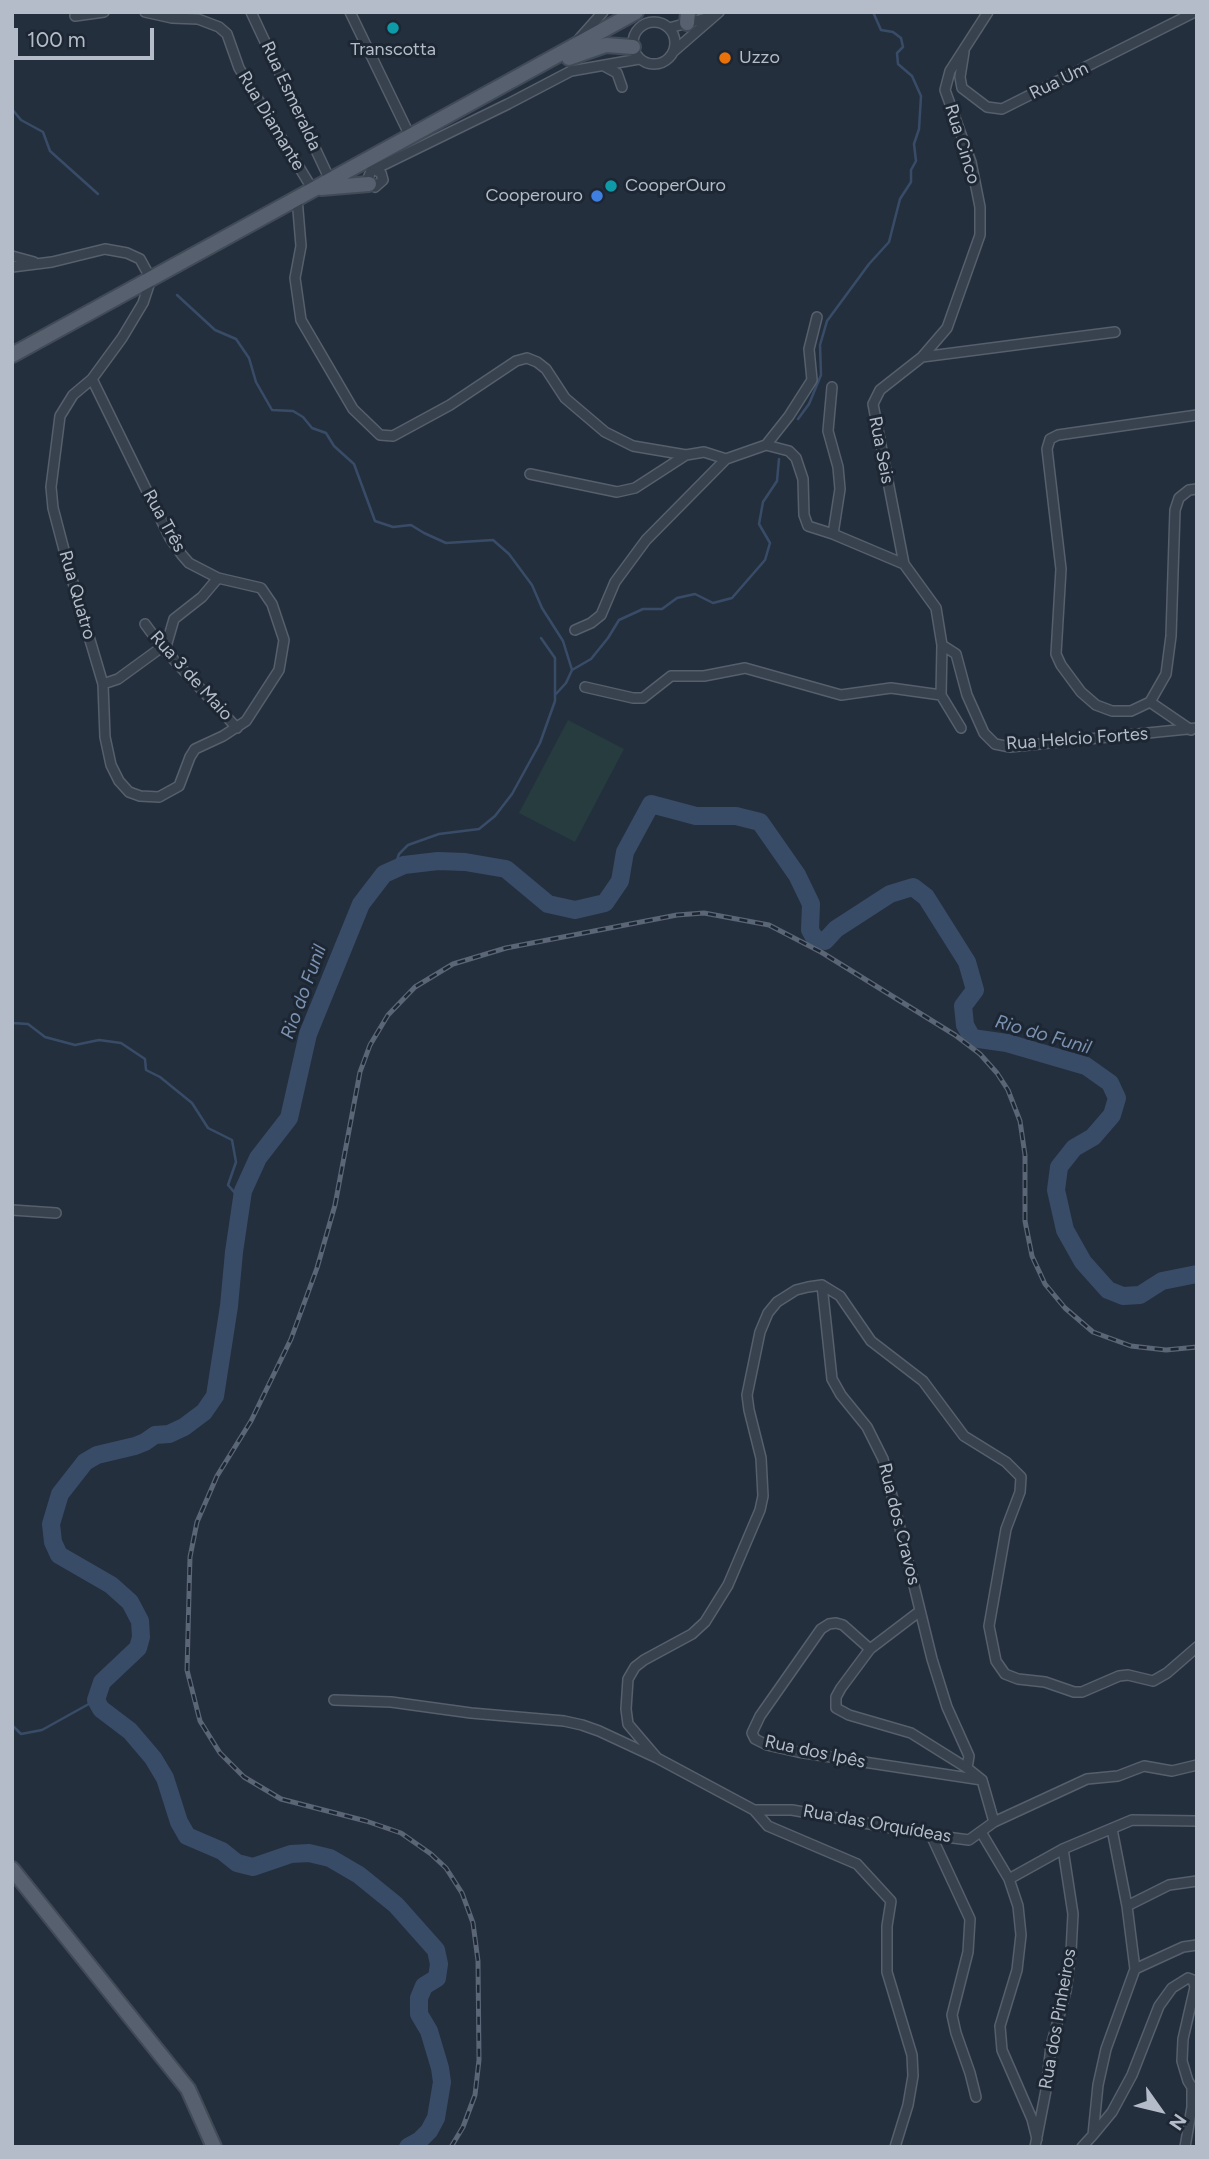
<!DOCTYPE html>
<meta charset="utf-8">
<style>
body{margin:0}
#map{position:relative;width:1209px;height:2159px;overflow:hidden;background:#242f3e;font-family:Figtree,sans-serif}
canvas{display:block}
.frame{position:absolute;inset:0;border:14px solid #b4bcc9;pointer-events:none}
.north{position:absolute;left:1125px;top:2075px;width:70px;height:70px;-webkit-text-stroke:5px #1d2633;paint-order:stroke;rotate:124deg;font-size:19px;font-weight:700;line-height:28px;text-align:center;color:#b4bcc9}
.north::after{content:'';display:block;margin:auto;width:24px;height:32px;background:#b4bcc9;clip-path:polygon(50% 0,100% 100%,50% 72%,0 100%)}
.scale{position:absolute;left:14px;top:28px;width:140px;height:32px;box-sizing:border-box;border:4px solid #b4bcc9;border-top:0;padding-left:9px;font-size:21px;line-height:24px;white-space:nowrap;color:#b4bcc9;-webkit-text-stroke:5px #1d2633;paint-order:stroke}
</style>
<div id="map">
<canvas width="1209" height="2159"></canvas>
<div class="frame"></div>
<div class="north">N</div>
<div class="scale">100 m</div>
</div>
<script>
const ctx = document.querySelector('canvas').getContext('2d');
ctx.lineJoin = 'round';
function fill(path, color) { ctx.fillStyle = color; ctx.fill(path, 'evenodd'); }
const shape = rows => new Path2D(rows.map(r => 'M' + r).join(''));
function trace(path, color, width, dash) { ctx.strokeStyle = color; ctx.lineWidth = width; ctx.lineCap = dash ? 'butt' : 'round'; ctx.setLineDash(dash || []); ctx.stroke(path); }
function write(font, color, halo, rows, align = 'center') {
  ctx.font = font + ' Figtree,sans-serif'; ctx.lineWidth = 6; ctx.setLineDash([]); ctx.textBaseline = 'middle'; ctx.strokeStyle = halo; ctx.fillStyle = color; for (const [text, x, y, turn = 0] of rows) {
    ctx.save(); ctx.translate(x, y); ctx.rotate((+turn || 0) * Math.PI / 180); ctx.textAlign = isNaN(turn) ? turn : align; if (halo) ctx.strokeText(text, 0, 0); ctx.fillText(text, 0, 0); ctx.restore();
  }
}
fill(shape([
 [568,720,624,749,575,842,519,813]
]), '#263c3f');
trace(shape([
 [12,109,21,120,43,132,50,151,98,194],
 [177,295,215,330,236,339,249,358,256,382,272,410,293,411,303,417,312,428,326,433,334,446,354,464,375,521,393,527,411,525,424,533,446,543,493,540,509,554,532,585,542,608,563,641,572,670],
 [798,419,809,404,821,375,820,345,827,321,869,264,889,242,900,199,911,182,911,170,916,161,914,144,919,129,921,96,912,76,898,64,897,53,903,47,901,38,893,32,881,30,873,12],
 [555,695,566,683,572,670,591,659,608,638,619,620,643,609,662,609,677,598,695,594,713,603,732,598,765,560,770,543,759,524,763,502,777,481,779,459],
 [394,869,399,854,408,845,439,834,479,829,495,816,512,794,540,743,555,701,555,658,541,638],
 [12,1023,28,1024,45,1037,75,1045,99,1040,121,1043,145,1059,146,1070,160,1077,192,1103,208,1128,232,1140,236,1162,228,1185,241,1200],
 [12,1725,21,1734,42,1730,96,1700]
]), '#394c67', 2.5);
trace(shape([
 [408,2147,419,2141,429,2131,436,2118,442,2082,440,2068,429,2031,419,2014,419,1998,424,1986,437,1978,439,1964,436,1950,396,1905,359,1875,330,1858,309,1853,291,1854,253,1867,237,1863,222,1851,187,1836,179,1822,165,1778,153,1758,130,1731,101,1709,96,1700,102,1682,138,1648,141,1637,140,1621,130,1602,111,1585,59,1555,53,1542,51,1524,60,1494,85,1462,97,1455,135,1446,145,1442,155,1435,169,1434,184,1427,204,1412,215,1396,229,1306,234,1252,243,1191,258,1158,289,1118,308,1034,361,904,384,874,404,865,438,861,465,862,506,869,548,904,575,910,605,903,620,881,625,852,651,804,696,816,736,816,760,822,797,875,811,904,810,930,815,939,825,941,836,929,890,894,913,887,926,897,967,962,975,990,963,1006,965,1025,972,1038,1007,1043,1086,1066,1110,1083,1117,1098,1112,1115,1093,1137,1074,1148,1059,1167,1056,1190,1065,1230,1083,1262,1108,1290,1123,1296,1140,1295,1162,1281,1197,1274]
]), '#394c67', 18);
const street = shape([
 [145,12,172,18],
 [169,12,172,18,198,19,219,27,227,34,239,68,313,190],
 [251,12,330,180],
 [350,12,410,136],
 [75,16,104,12],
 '633 43a21 21 0 1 1 42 0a21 21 0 1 1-42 0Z',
 [669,28,710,17],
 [579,39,603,12],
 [673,52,719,12],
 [964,52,960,77,962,88,987,107,1002,109,1195,12],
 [604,66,617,73,622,87],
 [375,170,381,173,383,180,375,187,367,181,371,171,508,104,571,71,639,59],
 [297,198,301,246,295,278,301,320,353,409,380,435,393,436,450,405,516,361,527,358,537,362,546,369,565,398,605,432,633,446,686,455],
 [12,256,34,262],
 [12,267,52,262,105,249,127,253,140,259,151,279,143,303,122,338,92,379,73,395,60,416,51,487,53,508,69,569,103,684,105,737,111,765,119,781,129,792,140,796,159,797,179,786,190,757,195,749,223,736,246,721,279,670,284,640,272,604,261,588,218,578,189,563,182,555,170,538,92,379],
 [922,357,1115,332],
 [832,387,828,431,838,467,840,489,833,534],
 [1197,415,1058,435,1050,439,1047,449,1061,569,1056,654,1061,665,1081,692,1096,705,1112,711,1131,711,1150,702,1166,674,1171,636,1175,510,1179,498,1189,490,1197,489],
 [766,445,789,451,796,458,803,479,804,515,808,526,833,534,904,564,936,608,942,645,956,654,967,695,984,733,995,744,1010,747,1197,728],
 [530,474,617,492,635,488,686,455,704,452,726,459],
 [904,564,873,404,880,390,922,357,947,328,980,235,980,207,971,162,945,90,950,71,988,12],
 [145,624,162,647,237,728],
 [575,630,591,623,601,615,615,582,646,540,726,459,766,445,789,416,812,380,809,349,817,317],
 [942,645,941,695,961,728],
 [165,650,174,619,202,597,218,578],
 [103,684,118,679,162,647],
 [585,687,633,698,643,698,671,676,704,676,745,668,841,695,891,688,941,695],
 [1150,702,1191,730],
 [12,1210,56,1213],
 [822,1285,832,1379,841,1395,867,1427,883,1459,932,1659,947,1707,969,1756,967,1768],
 [920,1611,870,1649,841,1688,836,1697,836,1708,849,1715,911,1733,967,1768,982,1780,994,1822],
 [870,1649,843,1625,836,1623,829,1624,821,1629,760,1716,752,1733,755,1739,767,1745,798,1752,982,1780],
 [334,1700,391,1702,471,1713,564,1721,582,1725,599,1731,657,1758,754,1810,768,1826,857,1864,891,1901,887,1926,887,1972,912,2055,913,2076,908,2105,895,2147],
 [657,1758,628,1724,626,1709,628,1679,635,1667,644,1660,692,1634,705,1622,728,1585,760,1510,763,1496,761,1458,749,1410,747,1395,760,1332,768,1313,777,1302,796,1290,808,1287,822,1285,840,1296,871,1341,923,1381,964,1436,1006,1462,1021,1477,1020,1492,1006,1529,989,1626,996,1661,1005,1674,1018,1679,1045,1682,1074,1692,1082,1692,1119,1676,1128,1675,1153,1681,1167,1673,1197,1647],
 [754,1810,792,1810,931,1835,969,1840,994,1822,1087,1779,1118,1776,1144,1766,1172,1771,1197,1765],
 [981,1832,1009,1879,1018,1906,1021,1935,1017,1970,1000,2026,1002,2050,1032,2119,1037,2139],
 [931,1835,970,1919,968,1952,952,2015,956,2033,970,2073,976,2097],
 [1009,1879,1063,1849,1132,1820,1197,1821],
 [1127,1906,1169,1885,1197,1881],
 [1135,1969,1183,1947,1197,1945],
 [1093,2135,1112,2112,1132,2075,1159,2006,1172,1988,1188,1978,1193,1980,1195,1987,1183,2039,1182,2061,1188,2081,1197,2095],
 [1035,2147,1046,2090,1051,2046,1066,1991,1071,1952,1073,1914,1063,1849],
 [1082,2147,1093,2135,1098,2085,1106,2049,1135,1969,1127,1906,1112,1829],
 [1185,2147,1192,2107,1192,2090]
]);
const primary = shape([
 [687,23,688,12],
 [569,58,606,45,633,47],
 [321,188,369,184],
 [12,355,636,12],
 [12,1869,188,2089,214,2147]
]);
trace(street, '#565f6c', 12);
trace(primary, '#414a57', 18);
trace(street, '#38414e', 9);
trace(primary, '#56606e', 14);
const rail = shape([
 [451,2147,463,2127,475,2095,479,2060,478,1961,473,1923,462,1893,446,1868,431,1854,401,1833,366,1821,281,1799,244,1777,220,1753,200,1721,187,1670,190,1557,197,1522,217,1476,251,1421,291,1339,317,1268,335,1205,360,1072,370,1045,388,1015,415,987,453,964,506,948,677,915,704,913,769,925,821,952,955,1035,980,1054,997,1073,1008,1090,1020,1121,1025,1155,1025,1221,1032,1256,1045,1284,1065,1308,1093,1332,1131,1346,1166,1350,1197,1347]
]);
trace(rail, '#5a6575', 5);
trace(rail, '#1d2633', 2.5, [8]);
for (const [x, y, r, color] of [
 [393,28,7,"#0f9aa8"],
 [725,58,7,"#e8710a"],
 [611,186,7,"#0f9aa8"],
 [597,196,7,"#3f7fe0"]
]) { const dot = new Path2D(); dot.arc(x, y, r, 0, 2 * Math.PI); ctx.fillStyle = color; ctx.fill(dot); trace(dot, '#1d2633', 2.5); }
write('18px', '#b4bcc9', '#1d2633', [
 ["Transcotta",393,50,"center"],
 ["Uzzo",739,58],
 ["CooperOuro",625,186],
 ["Cooperouro",583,196,"right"]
], 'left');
write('18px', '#b4bcc9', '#1d2633', [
 ["Rua Um",1059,81,-26],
 ["Rua Esmeralda",291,96,65],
 ["Rua Diamante",271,121,59],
 ["Rua Cinco",962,144,73],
 ["Rua Seis",881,450,79],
 ["Rua Três",164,521,61],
 ["Rua Quatro",77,595,74],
 ["Rua 3 de Maio",191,676,48],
 ["Rua Helcio Fortes",1077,739,-4],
 ["Rua dos Cravos",899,1524,76],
 ["Rua dos Ipês",815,1752,12],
 ["Rua das Orquídeas",877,1824,10],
 ["Rua dos Pinheiros",1058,2019,-80]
]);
write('italic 19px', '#7c92b1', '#1d2633', [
 ["Rio do Funil",304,992,-70],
 ["Rio do Funil",1043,1035,16]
]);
</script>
